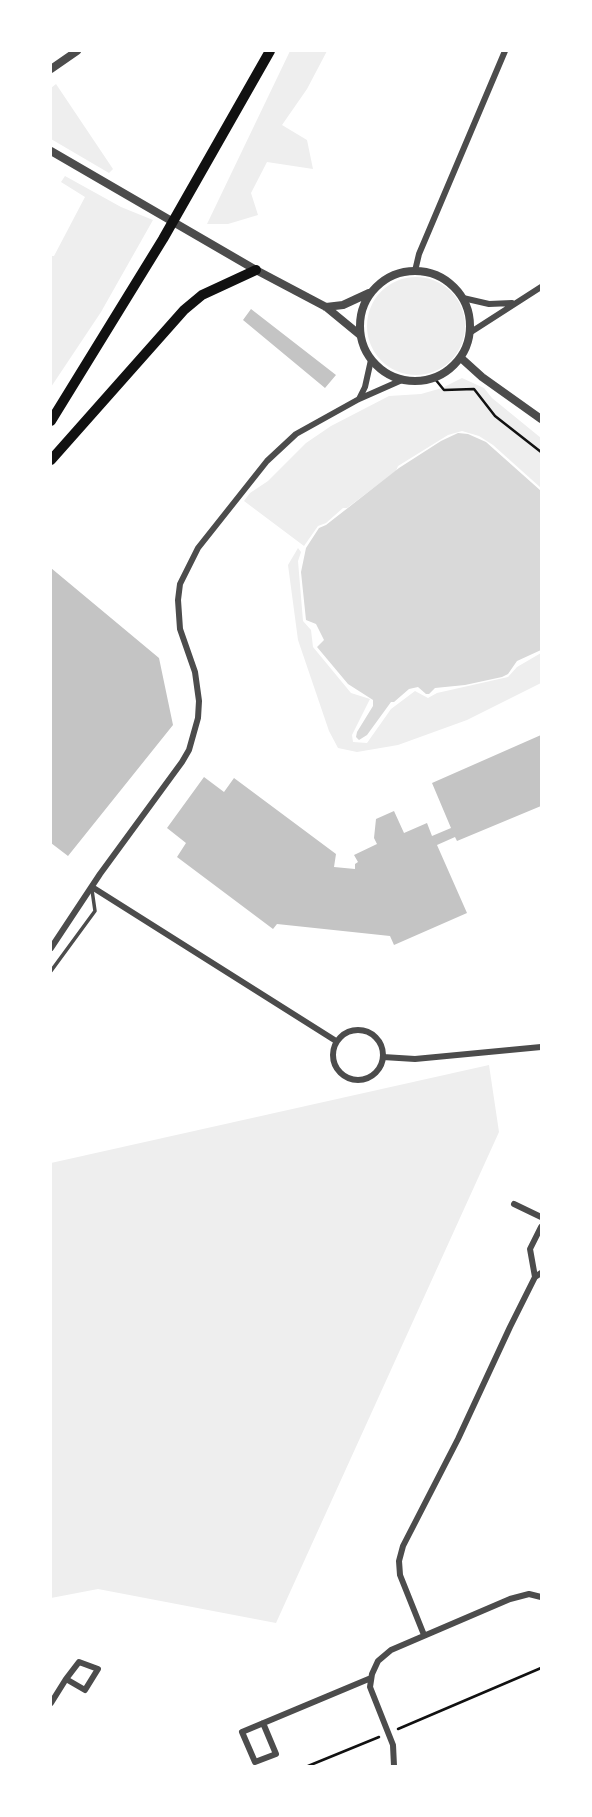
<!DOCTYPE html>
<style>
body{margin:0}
#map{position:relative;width:592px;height:1817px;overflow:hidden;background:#fff;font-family:"Archivo Narrow",sans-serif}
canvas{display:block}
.frame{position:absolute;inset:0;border:52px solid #fff;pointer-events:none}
</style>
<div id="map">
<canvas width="592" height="1817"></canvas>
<div class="frame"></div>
</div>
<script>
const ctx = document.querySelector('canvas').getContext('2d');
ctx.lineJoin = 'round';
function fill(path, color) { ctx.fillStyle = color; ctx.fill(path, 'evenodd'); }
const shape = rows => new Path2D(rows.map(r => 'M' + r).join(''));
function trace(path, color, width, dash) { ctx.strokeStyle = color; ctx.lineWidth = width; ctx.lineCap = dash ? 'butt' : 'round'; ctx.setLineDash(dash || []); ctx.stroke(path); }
fill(shape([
 [290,51,327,51,307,89,282,125,307,140,313,169,267,162,251,193,258,215,228,224,207,224],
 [56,84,113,169,109,173,51,139,51,88],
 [65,176,121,207,153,220,101,312,51,387,51,256,54,256,85,197,61,182],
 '367 326a49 49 0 1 1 98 0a49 49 0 1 1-98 0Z',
 [462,378,484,388,492,398,541,438,541,488,493,445,479,436,462,431,448,435,398,466,396,471,347,508,343,508,326,523,318,526,304,546,244,501,250,493,268,481,306,443,331,426,389,396,421,394,442,388],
 [298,548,301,552,298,561,303,621,311,630,313,647,351,693,370,699,352,735,353,742,367,743,391,709,415,691,428,698,437,693,508,677,517,667,541,653,541,683,467,720,398,745,357,752,338,748,329,731,298,640,288,565],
 [489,1065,499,1132,276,1623,98,1589,51,1598,51,1163]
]), '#eee');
fill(shape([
 [458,433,468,434,486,442,541,491,541,650,517,661,508,674,502,677,465,685,435,688,429,694,426,694,418,687,409,689,394,702,391,702,367,735,359,740,356,737,357,732,373,706,373,700,348,684,317,647,324,640,316,624,306,620,301,572,306,548,319,528,326,525,399,468,441,441]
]), '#d9d9d9');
fill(shape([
 [251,309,336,375,325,388,243,320],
 [51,568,159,658,173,725,68,856,51,843],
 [541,735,541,806,457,841,455,837,437,845,467,913,394,945,390,936,277,924,273,929,177,857,186,843,167,828,204,777,224,792,234,778,336,854,334,867,355,869,355,864,358,862,354,855,377,844,374,838,376,819,394,811,404,833,427,823,432,836,451,828,432,783]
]), '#c4c4c4');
trace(shape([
 [435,379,444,390,474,389,495,416,541,452],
 [398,1729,541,1668],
 [308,1766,379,1737]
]), '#111', 2.5);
trace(shape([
 [51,971,95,911,92,890]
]), '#4c4c4c', 3.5);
trace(shape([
 [415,271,419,254,505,51],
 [463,298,489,304,512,303],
 [471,332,541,287],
 [359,399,365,387,371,360],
 [92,887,336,1041],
 [51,948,100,874,182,762,189,750,198,718,199,701,195,672,180,629,178,600,180,584,198,548,267,461,296,434,359,399,402,380],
 '333 1055a25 25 0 1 1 50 0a25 25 0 1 1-50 0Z',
 [383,1057,415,1059,541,1047],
 [514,1204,541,1217],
 [535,1277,530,1249,541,1227],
 [424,1635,400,1575,399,1561,403,1546,458,1439,510,1327,535,1277,541,1273],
 [51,1703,66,1679,79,1662,98,1669,85,1690,66,1679],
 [263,1723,276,1754,255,1762,242,1732,371,1678],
 [394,1766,393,1745,370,1687,372,1674,378,1661,391,1650,510,1599,529,1594,541,1597]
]), '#4c4c4c', 6);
trace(shape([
 [51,69,77,51],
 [51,151,256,270,326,307,360,335],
 '360 326a55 55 0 1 1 110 0a55 55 0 1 1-110 0Z',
 [326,307,343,305,369,293],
 [461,358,482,377,541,419]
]), '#4c4c4c', 8);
trace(shape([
 [51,421,163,239,270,51],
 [51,460,184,310,202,295,256,270]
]), '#111', 10);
</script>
